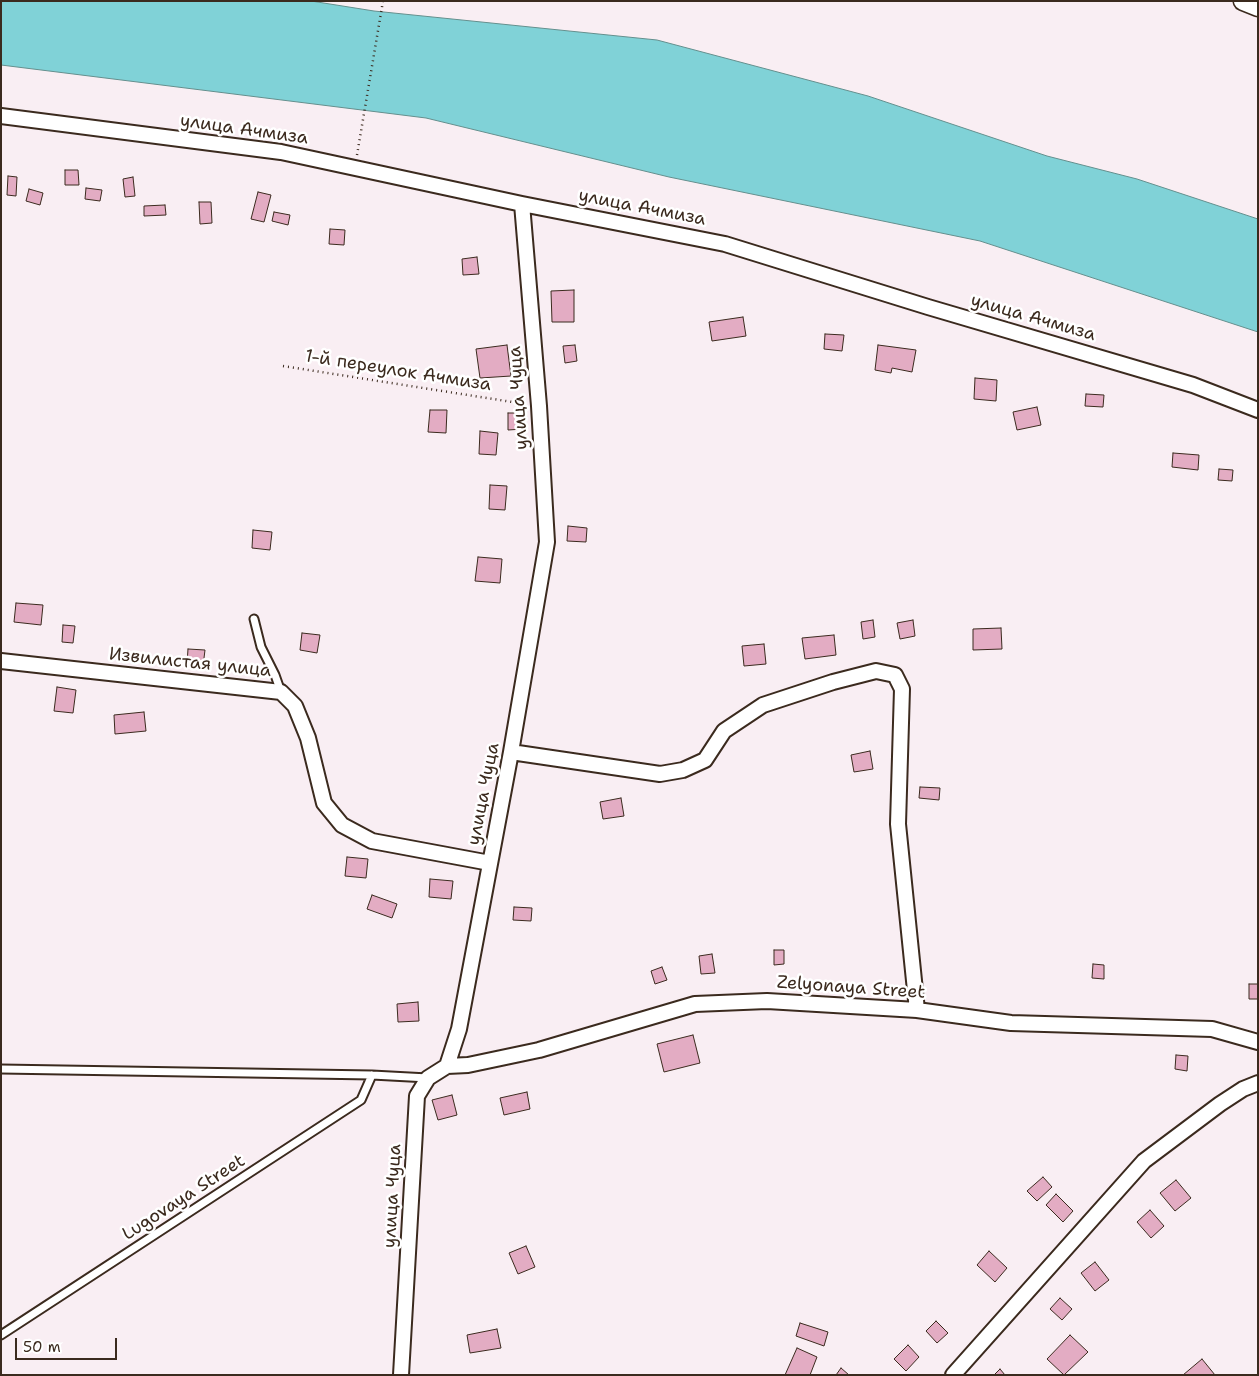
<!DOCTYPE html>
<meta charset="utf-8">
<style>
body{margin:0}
#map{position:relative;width:1259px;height:1376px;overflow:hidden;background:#f9eef3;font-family:"Shantell Sans",sans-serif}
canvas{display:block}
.frame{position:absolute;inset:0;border:2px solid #3b2a1e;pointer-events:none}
.scale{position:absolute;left:15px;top:1338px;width:102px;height:22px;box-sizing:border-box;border:2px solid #3b2a1e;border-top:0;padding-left:6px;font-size:15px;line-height:18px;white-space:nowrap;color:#3b2a1e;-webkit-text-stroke:4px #fff;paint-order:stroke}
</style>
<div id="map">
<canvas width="1259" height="1376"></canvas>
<div class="frame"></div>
<div class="scale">50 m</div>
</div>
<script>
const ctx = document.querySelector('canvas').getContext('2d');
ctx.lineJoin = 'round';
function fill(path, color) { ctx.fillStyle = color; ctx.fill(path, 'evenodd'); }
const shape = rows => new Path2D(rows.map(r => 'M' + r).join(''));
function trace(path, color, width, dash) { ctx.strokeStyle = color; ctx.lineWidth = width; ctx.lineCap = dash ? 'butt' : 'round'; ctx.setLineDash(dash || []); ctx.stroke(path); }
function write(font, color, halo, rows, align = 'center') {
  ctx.font = font + ' "Shantell Sans",sans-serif'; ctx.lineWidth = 5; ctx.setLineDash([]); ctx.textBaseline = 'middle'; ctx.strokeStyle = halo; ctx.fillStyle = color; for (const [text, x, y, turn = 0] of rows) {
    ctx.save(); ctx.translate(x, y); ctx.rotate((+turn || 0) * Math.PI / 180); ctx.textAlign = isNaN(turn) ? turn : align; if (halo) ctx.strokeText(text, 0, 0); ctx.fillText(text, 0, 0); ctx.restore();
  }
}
const water = shape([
 [1,1,311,1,374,11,657,40,868,96,1047,156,1137,179,1258,219,1258,332,980,241,669,177,426,118,1,65,1,1]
]);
fill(water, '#80d2d7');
trace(water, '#648f8d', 1);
const building = shape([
 [65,170,78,170,79,185,65,185,65,170],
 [8,176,17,177,16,196,7,195,8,176],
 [133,177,135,196,125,197,123,179,133,177],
 [86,188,102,190,100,201,85,199,86,188],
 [29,189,43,193,40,205,26,201,29,189],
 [258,192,271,195,264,222,251,219,258,192],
 [199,202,211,202,212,223,200,224,199,202],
 [165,205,166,215,144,216,144,206,165,205],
 [274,212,290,215,288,225,272,221,274,212],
 [330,229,345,230,344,245,329,244,330,229],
 [477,257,479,274,463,275,462,259,477,257],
 [574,290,574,322,552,322,551,291,574,290],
 [743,317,746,336,712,341,709,322,743,317],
 [825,334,844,335,842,351,824,349,825,334],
 [507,345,511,376,480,378,476,349,507,345],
 [575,345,577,361,565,363,563,346,575,345],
 [878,345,916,350,912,372,892,368,891,373,875,370,878,345],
 [975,378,997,380,996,401,974,399,975,378],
 [1086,394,1104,395,1103,407,1085,406,1086,394],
 [1037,407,1041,425,1017,430,1013,412,1037,407],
 [430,410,447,410,446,433,428,432,430,410],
 [508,413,522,413,523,429,508,430,508,413],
 [480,431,498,433,496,455,479,454,480,431],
 [1173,453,1199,455,1198,470,1172,467,1173,453],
 [1219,469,1233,470,1232,481,1218,480,1219,469],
 [490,485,507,486,505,510,489,509,490,485],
 [568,526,587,528,586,542,567,541,568,526],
 [253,530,272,532,270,550,252,548,253,530],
 [478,557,502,559,500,583,475,581,478,557],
 [16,603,43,605,41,625,14,622,16,603],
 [873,620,875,637,863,639,861,622,873,620],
 [913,620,915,636,900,639,897,623,913,620],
 [63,625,75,626,73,643,62,642,63,625],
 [1001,628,1002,649,973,650,973,629,1001,628],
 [302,633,320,635,317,653,300,650,302,633],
 [834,635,836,655,805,659,802,638,834,635],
 [764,644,766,664,744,666,742,646,764,644],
 [188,649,205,650,203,666,187,664,188,649],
 [57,687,76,690,73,713,54,711,57,687],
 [144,712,146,731,115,734,114,715,144,712],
 [870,751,873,769,854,772,851,755,870,751],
 [920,787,940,788,939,800,919,798,920,787],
 [621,798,624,816,603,819,600,802,621,798],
 [347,857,368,859,366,878,345,876,347,857],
 [430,879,453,881,451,899,429,897,430,879],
 [372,895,397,904,392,918,367,909,372,895],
 [514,907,532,908,531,921,513,920,514,907],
 [774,950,784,950,784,964,774,965,774,950],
 [712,954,715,973,701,974,699,956,712,954],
 [1093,964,1104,965,1104,979,1092,978,1093,964],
 [662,967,667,980,655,984,651,971,662,967],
 [1249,984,1258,984,1258,999,1249,999,1249,984],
 [418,1002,419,1021,398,1022,397,1004,418,1002],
 [693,1035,700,1063,664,1072,657,1044,693,1035],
 [1176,1055,1188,1056,1187,1071,1175,1069,1176,1055],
 [527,1092,530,1109,504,1115,500,1098,527,1092],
 [452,1095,457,1115,438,1120,432,1100,452,1095],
 [1043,1177,1052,1187,1037,1201,1027,1191,1043,1177],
 [1176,1180,1191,1198,1175,1211,1160,1193,1176,1180],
 [1056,1194,1073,1211,1063,1222,1046,1205,1056,1194],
 [1150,1210,1164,1226,1151,1238,1137,1222,1150,1210],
 [526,1246,535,1267,518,1274,509,1253,526,1246],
 [989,1251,1007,1268,995,1282,977,1265,989,1251],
 [1095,1262,1109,1280,1095,1291,1081,1273,1095,1262],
 [1060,1298,1072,1309,1062,1320,1050,1309,1060,1298],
 [936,1321,948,1333,937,1343,926,1331,936,1321],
 [800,1323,828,1332,824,1346,796,1336,800,1323],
 [497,1329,501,1348,470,1353,467,1335,497,1329],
 [1070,1335,1088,1352,1064,1375,1047,1359,1070,1335],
 [908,1345,919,1357,906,1371,894,1359,908,1345],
 [797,1348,817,1357,810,1375,785,1375,797,1348],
 [1202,1359,1215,1375,1183,1375,1202,1359],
 [841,1368,849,1375,836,1375,841,1368],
 [1000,1369,1005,1375,994,1375,1000,1369]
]);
fill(building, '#e3acc3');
trace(building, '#3b2a1e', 1);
const service = shape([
 [254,619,261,647,275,675,281,692],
 [1,1069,372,1075,428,1078],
 [1,1335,361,1100,372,1075]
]);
const minor = shape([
 [1,116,281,152,522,204,725,244,928,307,1193,385,1258,410],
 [1,661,281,692,295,706,308,738,324,803,342,825,372,841,490,863],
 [511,752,660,774,683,770,705,760,724,731,763,705,833,682,876,671,895,675,902,689,898,824,917,1010],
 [447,1066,468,1065,539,1050,695,1004,767,1001,917,1010,1011,1023,1212,1029,1258,1042],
 [401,1375,417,1096,428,1078,447,1066,459,1029,511,752,547,542,539,406,522,204],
 [953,1375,1144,1161,1220,1104,1243,1089,1258,1083]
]);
const tertiary = shape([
 [1243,1,1258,7]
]);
trace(service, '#3b2a1e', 11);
trace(minor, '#3b2a1e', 18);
trace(tertiary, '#3b2a1e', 21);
trace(shape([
 [357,155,383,1],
 [283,366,525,404]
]), '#3b2a1e', 2.5, [1, 4]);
trace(service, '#fff', 7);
trace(minor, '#fff', 14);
trace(tertiary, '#fff', 18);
write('18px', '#3b2a1e', '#fff', [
 ["улица Ачмиза",244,130,8],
 ["улица Ачмиза",642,208,11],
 ["улица Ачмиза",1033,318,16],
 ["1-й переулок Ачмиза",398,371,9],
 ["улица Чуца",519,398,-94],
 ["Извилистая улица",190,663,6],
 ["улица Чуца",484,794,-79],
 ["Zelyonaya Street",851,988,4],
 ["улица Чуца",393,1196,-87],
 ["Lugovaya Street",184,1198,-33]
]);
</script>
